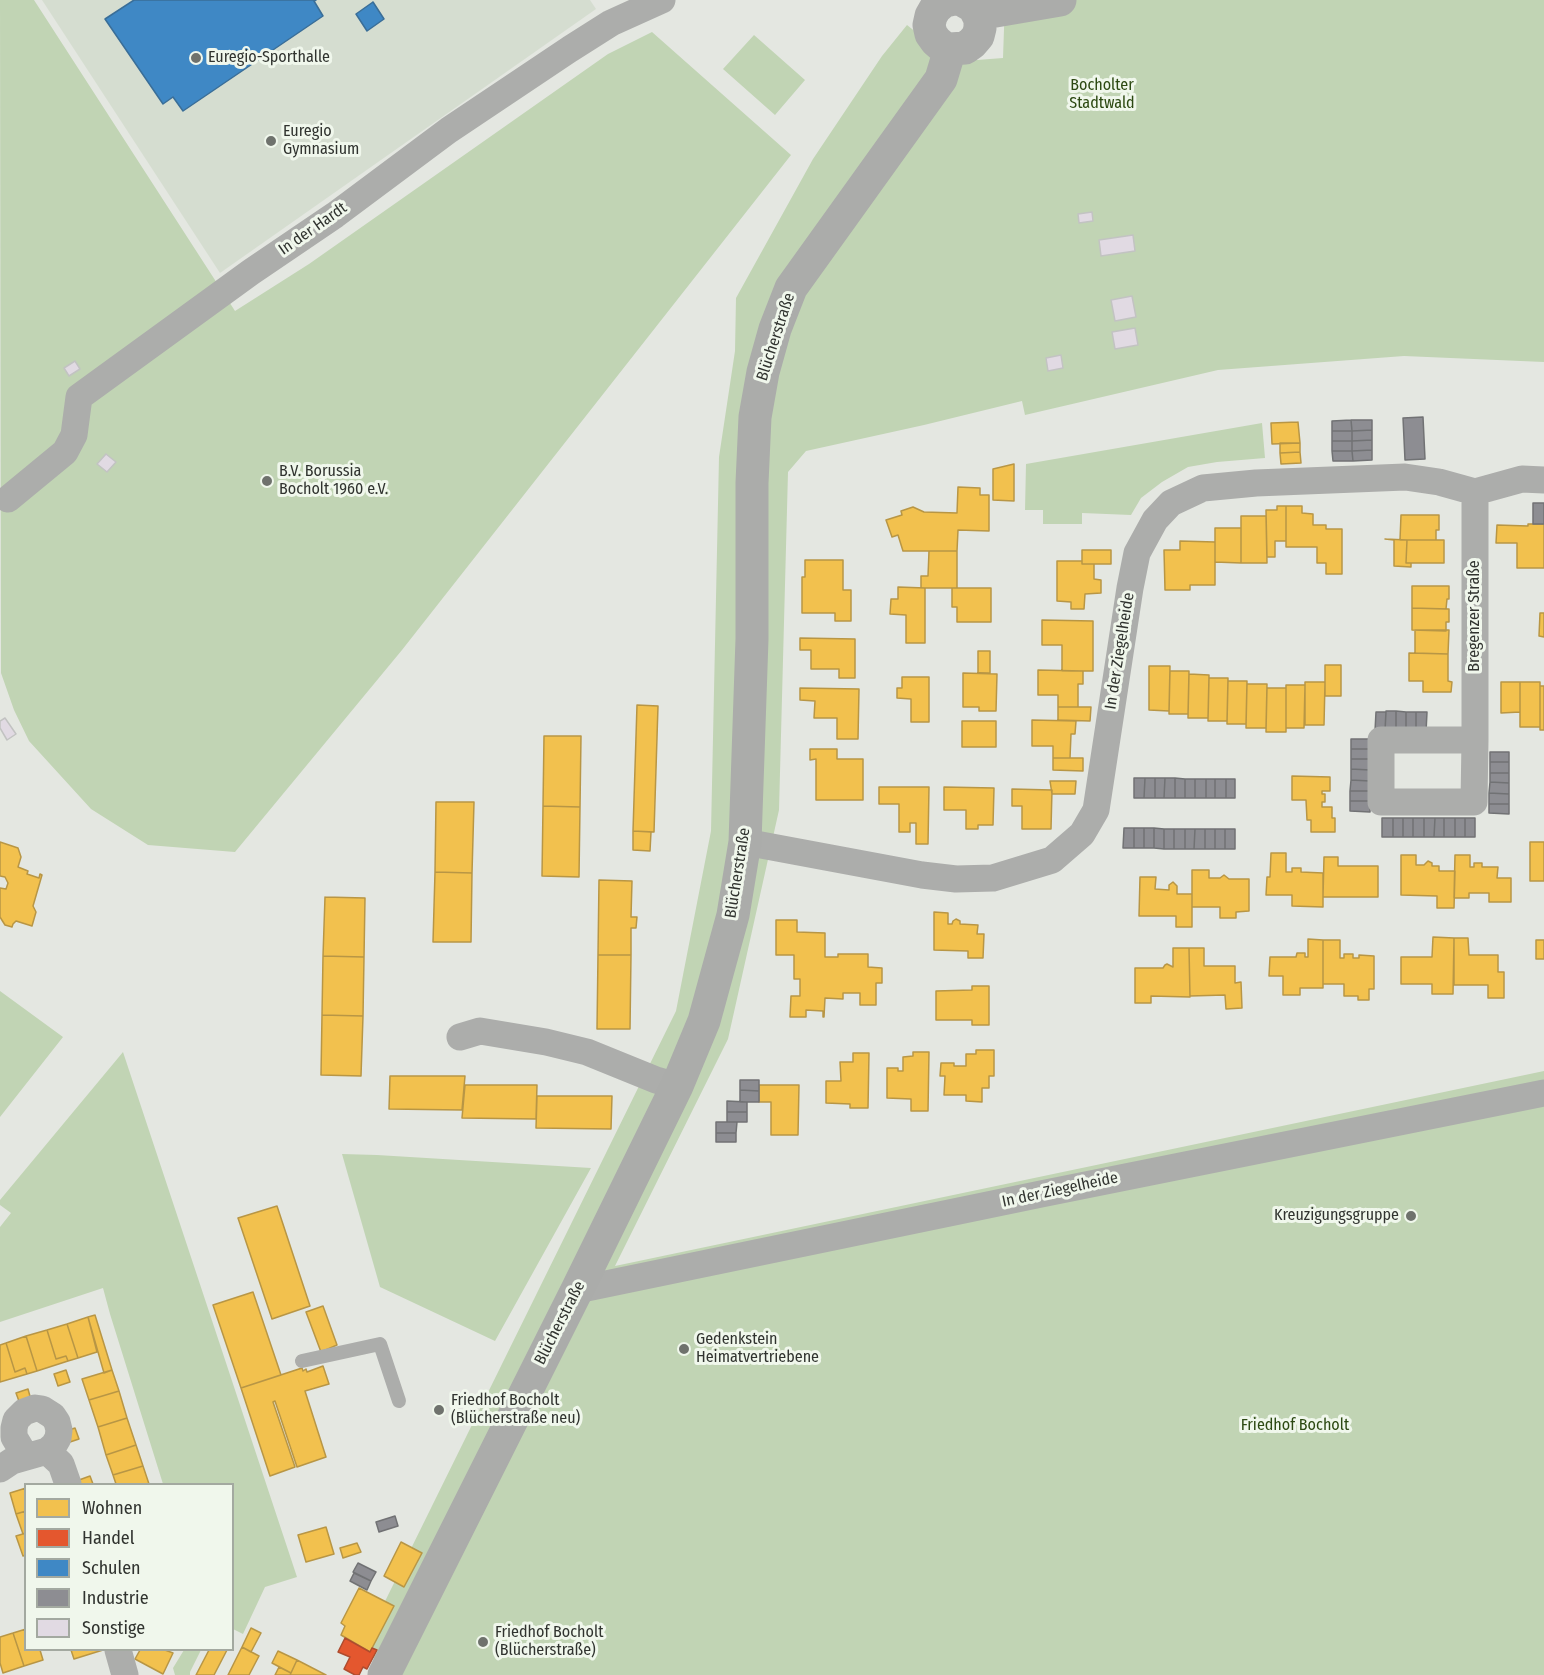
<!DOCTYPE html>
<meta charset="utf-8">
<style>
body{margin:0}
#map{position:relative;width:1544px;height:1675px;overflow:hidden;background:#e4e7e1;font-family:"Fira Sans Condensed",sans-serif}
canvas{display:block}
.legend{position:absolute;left:24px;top:1483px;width:210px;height:168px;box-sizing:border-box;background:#f0f7ec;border:2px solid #a3a9a0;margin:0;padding:8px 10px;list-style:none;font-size:18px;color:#30332f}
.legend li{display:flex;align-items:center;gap:12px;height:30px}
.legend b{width:30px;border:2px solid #a3a9a0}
</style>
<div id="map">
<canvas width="1544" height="1675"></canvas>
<ul class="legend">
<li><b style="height:16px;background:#f2c14e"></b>Wohnen</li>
<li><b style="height:16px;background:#e4572e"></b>Handel</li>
<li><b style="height:16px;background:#3f88c5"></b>Schulen</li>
<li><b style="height:16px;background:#8d8d92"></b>Industrie</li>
<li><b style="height:16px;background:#e1dae3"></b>Sonstige</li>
</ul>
</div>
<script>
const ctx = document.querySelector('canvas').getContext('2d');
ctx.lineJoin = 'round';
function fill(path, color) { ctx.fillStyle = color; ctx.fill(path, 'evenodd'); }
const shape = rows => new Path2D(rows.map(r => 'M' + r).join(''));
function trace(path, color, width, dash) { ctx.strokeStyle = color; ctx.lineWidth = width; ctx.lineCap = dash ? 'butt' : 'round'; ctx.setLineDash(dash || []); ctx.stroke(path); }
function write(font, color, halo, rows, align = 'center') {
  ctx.font = font + ' "Fira Sans Condensed",sans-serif'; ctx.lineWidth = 6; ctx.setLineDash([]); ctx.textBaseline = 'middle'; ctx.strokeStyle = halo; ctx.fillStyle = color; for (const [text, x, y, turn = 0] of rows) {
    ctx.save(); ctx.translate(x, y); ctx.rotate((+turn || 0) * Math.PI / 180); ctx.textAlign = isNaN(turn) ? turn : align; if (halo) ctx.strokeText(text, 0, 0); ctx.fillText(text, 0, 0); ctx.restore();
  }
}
fill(shape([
 [42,0,590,0,596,9,220,273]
]), '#d5ddd0');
fill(shape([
 [0,0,34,0,235,311,309,264,608,54,652,32,791,155,402,650,235,852,148,845,91,809,29,741,14,710,1,673],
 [1005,0,1544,0,1544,362,1404,356,1218,370,1025,415,1022,401,924,425,806,451,788,472,779,810,728,1039,615,1266,1544,1071,1544,1675,399,1675,361,1650,676,1011,711,831,719,457,735,351,736,298,813,159,882,56,907,25,942,53,977,60,1003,58],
 [754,35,805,80,775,115,723,69],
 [1262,423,1265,458,1217,462,1188,467,1162,482,1141,498,1131,515,1082,513,1082,524,1043,524,1043,510,1025,510,1026,464],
 [0,991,63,1037,0,1117],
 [123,1052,297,1577,265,1587,243,1634,233,1629,232,1484,163,1484,110,1314,103,1288,0,1322,0,1227,11,1213,0,1205,0,1200],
 [342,1154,377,1155,591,1168,495,1341,380,1287],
 [184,1650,201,1650,190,1672,190,1675,175,1675,173,1668]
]), '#c1d4b4');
const homes = shape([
 [1298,422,1300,443,1272,444,1271,423,1298,422],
 [1280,443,1300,443,1300,452,1280,453,1280,443],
 [1300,452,1301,463,1281,464,1280,453,1300,452],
 [1014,464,1014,501,993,500,993,469,1014,464],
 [958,487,980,488,980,495,989,495,989,531,958,530,957,551,903,551,898,535,892,537,886,520,902,515,901,511,913,507,924,512,957,513,958,487],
 [1277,506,1286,506,1286,541,1275,541,1275,557,1267,557,1266,510,1277,510,1277,506],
 [1286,506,1302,506,1302,513,1313,514,1313,525,1326,525,1326,529,1342,529,1342,574,1326,574,1326,563,1317,563,1317,547,1286,547,1286,506],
 [1401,515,1439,515,1439,530,1436,530,1436,540,1400,540,1401,515],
 [1241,516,1266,516,1267,563,1241,563,1241,516],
 [1528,524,1544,524,1544,568,1517,568,1517,543,1496,543,1497,525,1528,526,1528,524],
 [1215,528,1241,528,1241,563,1215,562,1215,528],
 [1385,539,1407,540,1406,563,1411,563,1411,567,1394,566,1394,540,1385,539],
 [1407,540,1444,540,1444,563,1406,563,1407,540],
 [1180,541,1215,542,1215,585,1190,585,1190,590,1165,590,1164,550,1180,550,1180,541],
 [1082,550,1111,550,1111,564,1082,564,1082,550],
 [929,551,957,551,957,588,921,588,921,576,928,576,929,551],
 [805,560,843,560,843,590,851,590,851,621,835,621,835,613,802,613,802,577,805,577,805,560],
 [1057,561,1082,561,1082,564,1094,564,1094,579,1101,580,1101,593,1085,594,1084,609,1071,609,1071,602,1057,601,1057,561],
 [1412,586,1449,586,1449,599,1447,599,1446,609,1412,608,1412,586],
 [898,587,925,588,925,643,906,643,906,615,890,614,891,599,898,599,898,587],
 [952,588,991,588,991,622,957,622,957,607,952,607,952,588],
 [1412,608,1449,609,1449,622,1446,622,1446,631,1412,630,1412,608],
 [1540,613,1544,613,1544,637,1539,636,1540,613],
 [1042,620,1093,621,1093,671,1062,671,1062,645,1042,645,1042,620],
 [1415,630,1449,630,1448,654,1415,653,1415,630],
 [800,638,855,639,855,678,839,678,839,669,811,669,811,650,800,650,800,638],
 [978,651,990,651,990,673,978,673,978,651],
 [1409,653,1448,654,1448,681,1452,682,1451,692,1423,692,1423,681,1409,681,1409,653],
 [1325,665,1341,665,1341,696,1325,696,1325,665],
 [1149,666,1170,666,1169,711,1149,710,1149,666],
 [1038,670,1083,671,1083,684,1078,684,1078,707,1058,707,1058,695,1038,695,1038,670],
 [1170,671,1189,671,1188,714,1169,714,1170,671],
 [963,673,997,674,996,711,979,711,979,707,963,707,963,673],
 [1189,674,1209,675,1208,718,1188,718,1189,674],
 [902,677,929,677,929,722,911,722,911,699,897,698,897,688,902,688,902,677],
 [1209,678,1228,678,1227,721,1208,721,1209,678],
 [1228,681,1247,681,1246,724,1227,724,1228,681],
 [1305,682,1325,682,1324,725,1305,725,1305,682],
 [1501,682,1520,682,1520,712,1501,713,1501,682],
 [1520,682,1540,682,1540,727,1520,727,1520,682],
 [1247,684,1267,684,1266,728,1246,728,1247,684],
 [1286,685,1305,685,1304,728,1286,728,1286,685],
 [1540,686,1544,686,1544,730,1540,730,1540,686],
 [800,688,859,689,858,739,837,739,837,718,814,718,815,701,800,700,800,688],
 [1267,688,1286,688,1286,732,1266,732,1267,688],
 [637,705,658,706,654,832,633,831,637,705],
 [1058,707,1091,707,1090,721,1058,720,1058,707],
 [1032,720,1076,721,1075,734,1071,734,1070,758,1053,758,1053,746,1032,746,1032,720],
 [962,721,996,721,996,747,962,747,962,721],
 [544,736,581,736,580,807,543,806,544,736],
 [810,749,837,749,837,759,863,759,863,800,816,800,816,759,810,760,810,749],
 [1053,758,1083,758,1083,771,1053,770,1053,758],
 [1292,776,1330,777,1330,791,1322,791,1322,794,1325,794,1325,802,1322,802,1322,807,1332,807,1332,818,1335,818,1335,832,1311,832,1311,820,1307,820,1306,800,1292,800,1292,776],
 [1050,781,1076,781,1075,794,1052,794,1050,781],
 [879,787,929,787,928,844,916,844,916,823,910,823,910,832,899,832,899,804,879,804,879,787],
 [944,787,994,788,993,825,978,825,978,829,966,829,966,810,944,810,944,787],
 [1012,789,1052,790,1051,829,1022,829,1022,806,1012,806,1012,789],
 [436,802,474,802,472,873,435,872,436,802],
 [543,806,580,807,579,877,542,876,543,806],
 [633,831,651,832,650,851,633,850,633,831],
 [0,842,18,848,21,857,18,867,28,871,27,874,39,878,40,874,42,875,33,906,36,912,32,926,16,921,13,924,12,927,5,925,0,917,0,888,6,889,8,883,5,877,0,876,0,842],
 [1530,842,1544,842,1544,881,1530,881,1530,842],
 [1271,853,1286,853,1286,872,1292,872,1292,868,1301,868,1301,872,1323,873,1323,907,1292,906,1292,895,1266,895,1267,877,1270,877,1271,853],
 [1401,855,1416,855,1416,865,1424,865,1428,861,1432,863,1432,866,1439,866,1439,871,1455,871,1454,908,1437,908,1437,896,1401,895,1401,855],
 [1455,855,1470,855,1470,867,1474,867,1474,863,1482,863,1482,867,1498,867,1497,878,1511,878,1511,902,1489,902,1489,893,1469,893,1469,898,1454,898,1455,855],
 [1324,857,1338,857,1338,866,1378,866,1378,897,1323,897,1324,857],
 [1192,870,1209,870,1209,878,1220,878,1224,875,1229,879,1249,879,1249,911,1236,912,1236,918,1220,918,1220,907,1192,907,1192,870],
 [435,872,472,873,471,942,433,942,435,872],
 [1140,877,1156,877,1155,889,1169,890,1169,885,1173,882,1177,886,1177,894,1192,894,1192,927,1176,927,1176,916,1139,916,1140,877],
 [599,880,632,881,631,917,637,917,636,928,631,928,631,955,598,955,599,880],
 [325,897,365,898,364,957,323,956,325,897],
 [934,912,948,913,948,924,952,924,953,921,956,919,960,921,960,924,978,925,977,934,984,934,983,958,968,958,968,951,934,950,934,912],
 [776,920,797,920,797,932,825,933,825,957,838,957,838,954,868,954,868,967,882,968,882,983,876,983,876,1005,860,1005,860,993,843,993,843,999,825,998,824,1017,823,1017,823,1011,806,1010,806,1017,790,1017,791,996,800,996,800,979,794,979,794,955,776,955,776,920],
 [1433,937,1454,938,1453,994,1432,994,1432,984,1401,984,1401,957,1432,957,1433,937],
 [1454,938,1468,938,1469,955,1498,955,1498,972,1504,972,1504,998,1488,998,1488,985,1454,985,1454,938],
 [1308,939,1323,940,1323,988,1300,988,1300,995,1283,995,1283,976,1269,976,1270,957,1296,957,1297,953,1305,953,1305,957,1308,957,1308,939],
 [1323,940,1340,940,1340,958,1344,958,1344,954,1353,954,1353,958,1359,958,1359,955,1374,956,1374,989,1369,989,1369,1000,1358,1000,1358,996,1344,996,1344,984,1323,984,1323,940],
 [1536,940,1544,940,1544,959,1536,959,1536,940],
 [1173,948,1189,948,1190,997,1151,996,1151,1003,1135,1003,1135,968,1163,968,1165,965,1167,964,1173,967,1173,948],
 [1189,948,1204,948,1204,966,1235,966,1235,983,1241,982,1242,1008,1226,1009,1225,995,1190,996,1189,948],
 [598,955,631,955,630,1029,597,1029,598,955],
 [323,956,364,957,363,1016,322,1015,323,956],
 [972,986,989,986,989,1025,972,1025,972,1020,936,1020,936,991,972,990,972,986],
 [322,1015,363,1016,361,1076,321,1075,322,1015],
 [976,1050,994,1050,994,1076,989,1076,989,1088,982,1088,982,1102,966,1101,966,1095,944,1095,945,1076,940,1076,941,1063,954,1063,954,1066,966,1066,966,1054,976,1054,976,1050],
 [913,1052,929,1052,928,1111,911,1111,911,1099,887,1098,887,1068,898,1068,898,1071,903,1071,903,1057,913,1056,913,1052],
 [853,1053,869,1053,868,1108,850,1108,850,1104,826,1103,826,1081,841,1081,840,1062,853,1062,853,1053],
 [390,1076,465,1076,462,1110,389,1109,390,1076],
 [465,1085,537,1085,536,1119,462,1118,465,1085],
 [759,1085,799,1085,798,1135,771,1135,771,1102,759,1102,759,1085],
 [537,1096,612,1096,611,1129,536,1128,537,1096],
 [277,1206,310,1306,272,1319,238,1218,277,1206],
 [253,1292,281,1375,241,1388,213,1305,253,1292],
 [323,1306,337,1345,321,1352,306,1312,323,1306],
 [95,1315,112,1370,104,1373,88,1317,95,1315],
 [88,1317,97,1352,78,1358,67,1324,88,1317],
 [67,1324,78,1358,68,1361,66,1356,56,1359,47,1330,67,1324],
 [47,1330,56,1359,66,1356,68,1361,37,1371,26,1336,47,1330],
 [26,1336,37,1371,27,1374,25,1368,15,1372,6,1343,26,1336],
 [6,1343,15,1372,25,1368,27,1374,0,1382,0,1345,6,1343],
 [323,1366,329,1384,305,1391,326,1457,297,1467,275,1401,273,1402,295,1467,270,1476,241,1388,302,1368,303,1371,306,1369,307,1372,323,1366],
 [66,1370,70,1382,58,1386,54,1374,66,1370],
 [112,1370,119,1391,89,1400,82,1379,112,1370],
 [28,1389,31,1400,20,1404,16,1393,28,1389],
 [119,1391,127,1418,98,1427,89,1400,119,1391],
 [127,1418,136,1445,106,1455,98,1427,127,1418],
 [75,1428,79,1439,67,1443,63,1432,75,1428],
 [136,1445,143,1466,113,1475,106,1455,136,1445],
 [143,1466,149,1484,116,1484,113,1475,143,1466],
 [90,1476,93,1484,80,1484,79,1480,90,1476],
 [26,1488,26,1511,16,1514,10,1493,26,1488],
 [26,1511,26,1533,23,1534,16,1514,26,1511],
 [326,1527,334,1554,306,1562,298,1535,326,1527],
 [26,1533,26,1555,23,1556,16,1536,26,1533],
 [401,1542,422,1553,404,1587,384,1576,401,1542],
 [357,1543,361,1552,343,1558,340,1548,357,1543],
 [359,1588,394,1606,370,1652,341,1635,345,1626,341,1623,359,1588],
 [251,1628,261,1633,251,1652,242,1647,251,1628],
 [26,1629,26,1650,40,1650,43,1660,24,1666,13,1633,26,1629],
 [13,1633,24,1666,3,1673,0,1663,0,1637,13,1633],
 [242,1647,259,1656,249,1675,228,1675,242,1647],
 [71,1650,103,1650,74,1659,71,1650],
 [140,1650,165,1650,173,1653,163,1674,135,1659,140,1650],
 [209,1650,227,1650,214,1675,196,1675,209,1650],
 [278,1651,297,1660,291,1673,272,1663,278,1651],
 [297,1660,326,1675,290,1675,297,1660],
 [279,1667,291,1673,290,1675,275,1675,279,1667]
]);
fill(homes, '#f2c14e');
trace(homes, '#b89645', 1.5);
const shops = shape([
 [345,1638,370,1652,372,1648,377,1650,367,1669,363,1667,359,1675,355,1675,344,1669,350,1657,338,1652,345,1638]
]);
fill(shops, '#e4572e');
trace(shops, '#ae4c2e', 1.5);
const schools = shape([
 [134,0,316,0,314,1,323,16,183,111,173,97,163,104,105,19,134,0],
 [373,2,384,19,367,31,356,14,373,2]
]);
fill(schools, '#3f88c5');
trace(schools, '#3a6e98', 1.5);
const industry = shape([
 [1423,417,1425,459,1405,460,1403,418,1423,417],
 [1351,420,1352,431,1332,431,1332,421,1351,420],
 [1351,420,1372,420,1372,430,1352,431,1351,420],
 [1372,430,1372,440,1352,441,1352,431,1372,430],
 [1332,431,1352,431,1352,441,1332,441,1332,431],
 [1372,440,1372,450,1352,451,1352,441,1372,440],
 [1332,441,1352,441,1352,451,1332,451,1332,441],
 [1372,450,1372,460,1353,461,1352,451,1372,450],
 [1332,451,1352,451,1353,461,1333,461,1332,451],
 [1533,503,1544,503,1544,524,1533,524,1533,503],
 [1386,711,1396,711,1396,732,1385,731,1386,711],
 [1396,711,1406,712,1406,732,1396,732,1396,711],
 [1376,712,1386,712,1385,731,1375,731,1376,712],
 [1406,712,1416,712,1416,732,1406,732,1406,712],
 [1416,712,1427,712,1426,732,1416,732,1416,712],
 [1351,739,1370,739,1370,749,1351,749,1351,739],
 [1351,749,1370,749,1370,759,1351,759,1351,749],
 [1490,752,1509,752,1509,762,1490,762,1490,752],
 [1351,759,1370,759,1370,770,1351,769,1351,759],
 [1490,762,1509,762,1509,773,1490,773,1490,762],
 [1351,769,1370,770,1370,781,1351,780,1351,769],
 [1490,773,1509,773,1509,783,1490,782,1490,773],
 [1134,778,1145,778,1144,798,1134,798,1134,778],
 [1145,778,1155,778,1155,798,1144,798,1145,778],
 [1155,778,1165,778,1164,798,1155,798,1155,778],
 [1165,778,1175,778,1175,798,1164,798,1165,778],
 [1175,778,1185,779,1185,798,1175,798,1175,778],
 [1185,779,1195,779,1195,798,1185,798,1185,779],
 [1195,779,1206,779,1206,798,1195,798,1195,779],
 [1206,779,1215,779,1215,798,1206,798,1206,779],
 [1215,779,1226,779,1226,798,1215,798,1215,779],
 [1226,779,1235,779,1235,798,1226,798,1226,779],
 [1351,780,1370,781,1370,791,1350,791,1351,780],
 [1490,782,1509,783,1509,794,1489,793,1490,782],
 [1350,791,1370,791,1370,801,1350,801,1350,791],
 [1489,793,1509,794,1509,804,1489,804,1489,793],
 [1350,801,1370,801,1370,812,1350,811,1350,801],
 [1489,804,1509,804,1509,814,1489,813,1489,804],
 [1382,818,1393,818,1393,837,1382,837,1382,818],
 [1393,818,1403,818,1403,837,1393,837,1393,818],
 [1403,818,1413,818,1413,837,1403,837,1403,818],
 [1413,818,1424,818,1424,837,1413,837,1413,818],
 [1424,818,1435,818,1434,837,1424,837,1424,818],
 [1435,818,1444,818,1444,837,1434,837,1435,818],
 [1444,818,1455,818,1455,837,1444,837,1444,818],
 [1455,818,1465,818,1465,837,1455,837,1455,818],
 [1465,818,1475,818,1475,837,1465,837,1465,818],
 [1124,828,1134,828,1134,848,1123,848,1124,828],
 [1134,828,1144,828,1144,848,1134,848,1134,828],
 [1144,828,1154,828,1154,848,1144,848,1144,828],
 [1154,828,1164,829,1164,849,1154,848,1154,828],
 [1164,829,1174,829,1174,849,1164,849,1164,829],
 [1174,829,1185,829,1185,849,1174,849,1174,829],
 [1185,829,1195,829,1194,849,1185,849,1185,829],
 [1195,829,1205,829,1205,849,1194,849,1195,829],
 [1205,829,1215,829,1215,849,1205,849,1205,829],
 [1215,829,1225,829,1225,849,1215,849,1215,829],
 [1225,829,1235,829,1235,849,1225,849,1225,829],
 [740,1080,759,1080,759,1091,740,1090,740,1080],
 [740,1090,759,1091,759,1102,740,1102,740,1090],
 [727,1101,747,1102,747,1112,727,1112,727,1101],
 [727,1112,747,1112,747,1122,727,1122,727,1112],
 [716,1122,737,1122,736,1133,716,1133,716,1122],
 [716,1133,736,1133,736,1142,716,1142,716,1133],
 [395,1516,398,1526,379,1532,376,1522,395,1516],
 [358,1563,376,1572,371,1581,353,1572,358,1563],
 [354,1573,371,1581,367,1590,350,1581,354,1573]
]);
fill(industry, '#8d8d92');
trace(industry, '#717274', 1.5);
const building = shape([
 [1092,212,1093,221,1079,223,1078,214,1092,212],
 [1133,235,1135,251,1101,256,1099,240,1133,235],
 [1132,296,1136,317,1115,321,1111,300,1132,296],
 [1135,328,1138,345,1115,349,1112,332,1135,328],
 [1061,355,1063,368,1048,371,1046,358,1061,355],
 [75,361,80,369,69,376,64,368,75,361],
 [106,454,116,462,107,472,97,464,106,454],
 [5,718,16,734,7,740,0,728,0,721,5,718]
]);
fill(building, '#e1dae3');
trace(building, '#c2c3c2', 1.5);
trace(shape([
 [302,1361,380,1344,399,1401]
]), '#acadab', 14);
trace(shape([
 [1475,492,1475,740,1381,740,1381,802,1474,802,1475,740],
 [8,499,65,452,74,435,79,397,251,272,335,215,449,130,570,49,611,23,662,0],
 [745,842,922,875,956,879,993,878,1052,860,1082,834,1096,810,1130,588,1137,553,1155,520,1171,503,1203,488,1256,483,1405,477,1439,482,1475,492,1522,479,1544,480],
 [460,1037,480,1031,546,1042,587,1052,656,1080,677,1086],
 [577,1290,1041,1194,1544,1093],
 [47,1451,61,1464,68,1484],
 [0,1469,12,1461,47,1451,54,1445,58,1438,59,1430,57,1422,53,1416,42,1409,35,1408,24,1412,16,1420,14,1428,14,1437,26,1457],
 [118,1650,125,1675]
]), '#acadab', 27);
trace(shape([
 [950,0,944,1,935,9,931,16,929,25,931,34,936,41,943,47,950,49,965,48,972,43,978,36,980,28,980,19,974,7,962,0],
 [978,14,1060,0],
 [384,1675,577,1290,677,1086,704,1021,733,915,745,842,752,639,752,483,755,417,763,372,775,329,791,288,941,79,950,49]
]), '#abacaa', 33);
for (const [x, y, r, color] of [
 [196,58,6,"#6f726d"],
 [271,141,6,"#6f726d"],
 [267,481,6,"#6f726d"],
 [1411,1216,6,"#6f726d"],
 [684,1349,6,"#6f726d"],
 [439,1410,6,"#6f726d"],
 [483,1642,6,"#6f726d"]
]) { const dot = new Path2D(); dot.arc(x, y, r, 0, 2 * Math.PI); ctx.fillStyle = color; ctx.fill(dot); trace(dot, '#f0f7ec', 2); }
write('16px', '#30332f', '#f0f7ec', [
 ["Euregio-Sporthalle",208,58],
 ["Euregio",283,132],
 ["Gymnasium",283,150],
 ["B.V. Borussia",279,472],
 ["Bocholt 1960 e.V.",279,490],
 ["Kreuzigungsgruppe",1399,1216,"right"],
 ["Gedenkstein",696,1340],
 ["Heimatvertriebene",696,1358],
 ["Friedhof Bocholt",451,1401],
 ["(Blücherstraße neu)",451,1419],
 ["Friedhof Bocholt",495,1633],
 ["(Blücherstraße)",495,1651]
], 'left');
write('16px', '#2c4912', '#f0f7ec', [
 ["Bocholter",1102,86],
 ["Stadtwald",1102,104],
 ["Friedhof Bocholt",1295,1426]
]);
write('16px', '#30332f', '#f0f7ec', [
 ["In der Hardt",313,229,-35],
 ["Blücherstraße",776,337,-72],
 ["Bregenzer Straße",1475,616,-90],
 ["In der Ziegelheide",1120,651,-81],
 ["Blücherstraße",738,873,-81],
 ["In der Ziegelheide",1060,1190,-12],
 ["Blücherstraße",560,1323,-63]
]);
</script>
